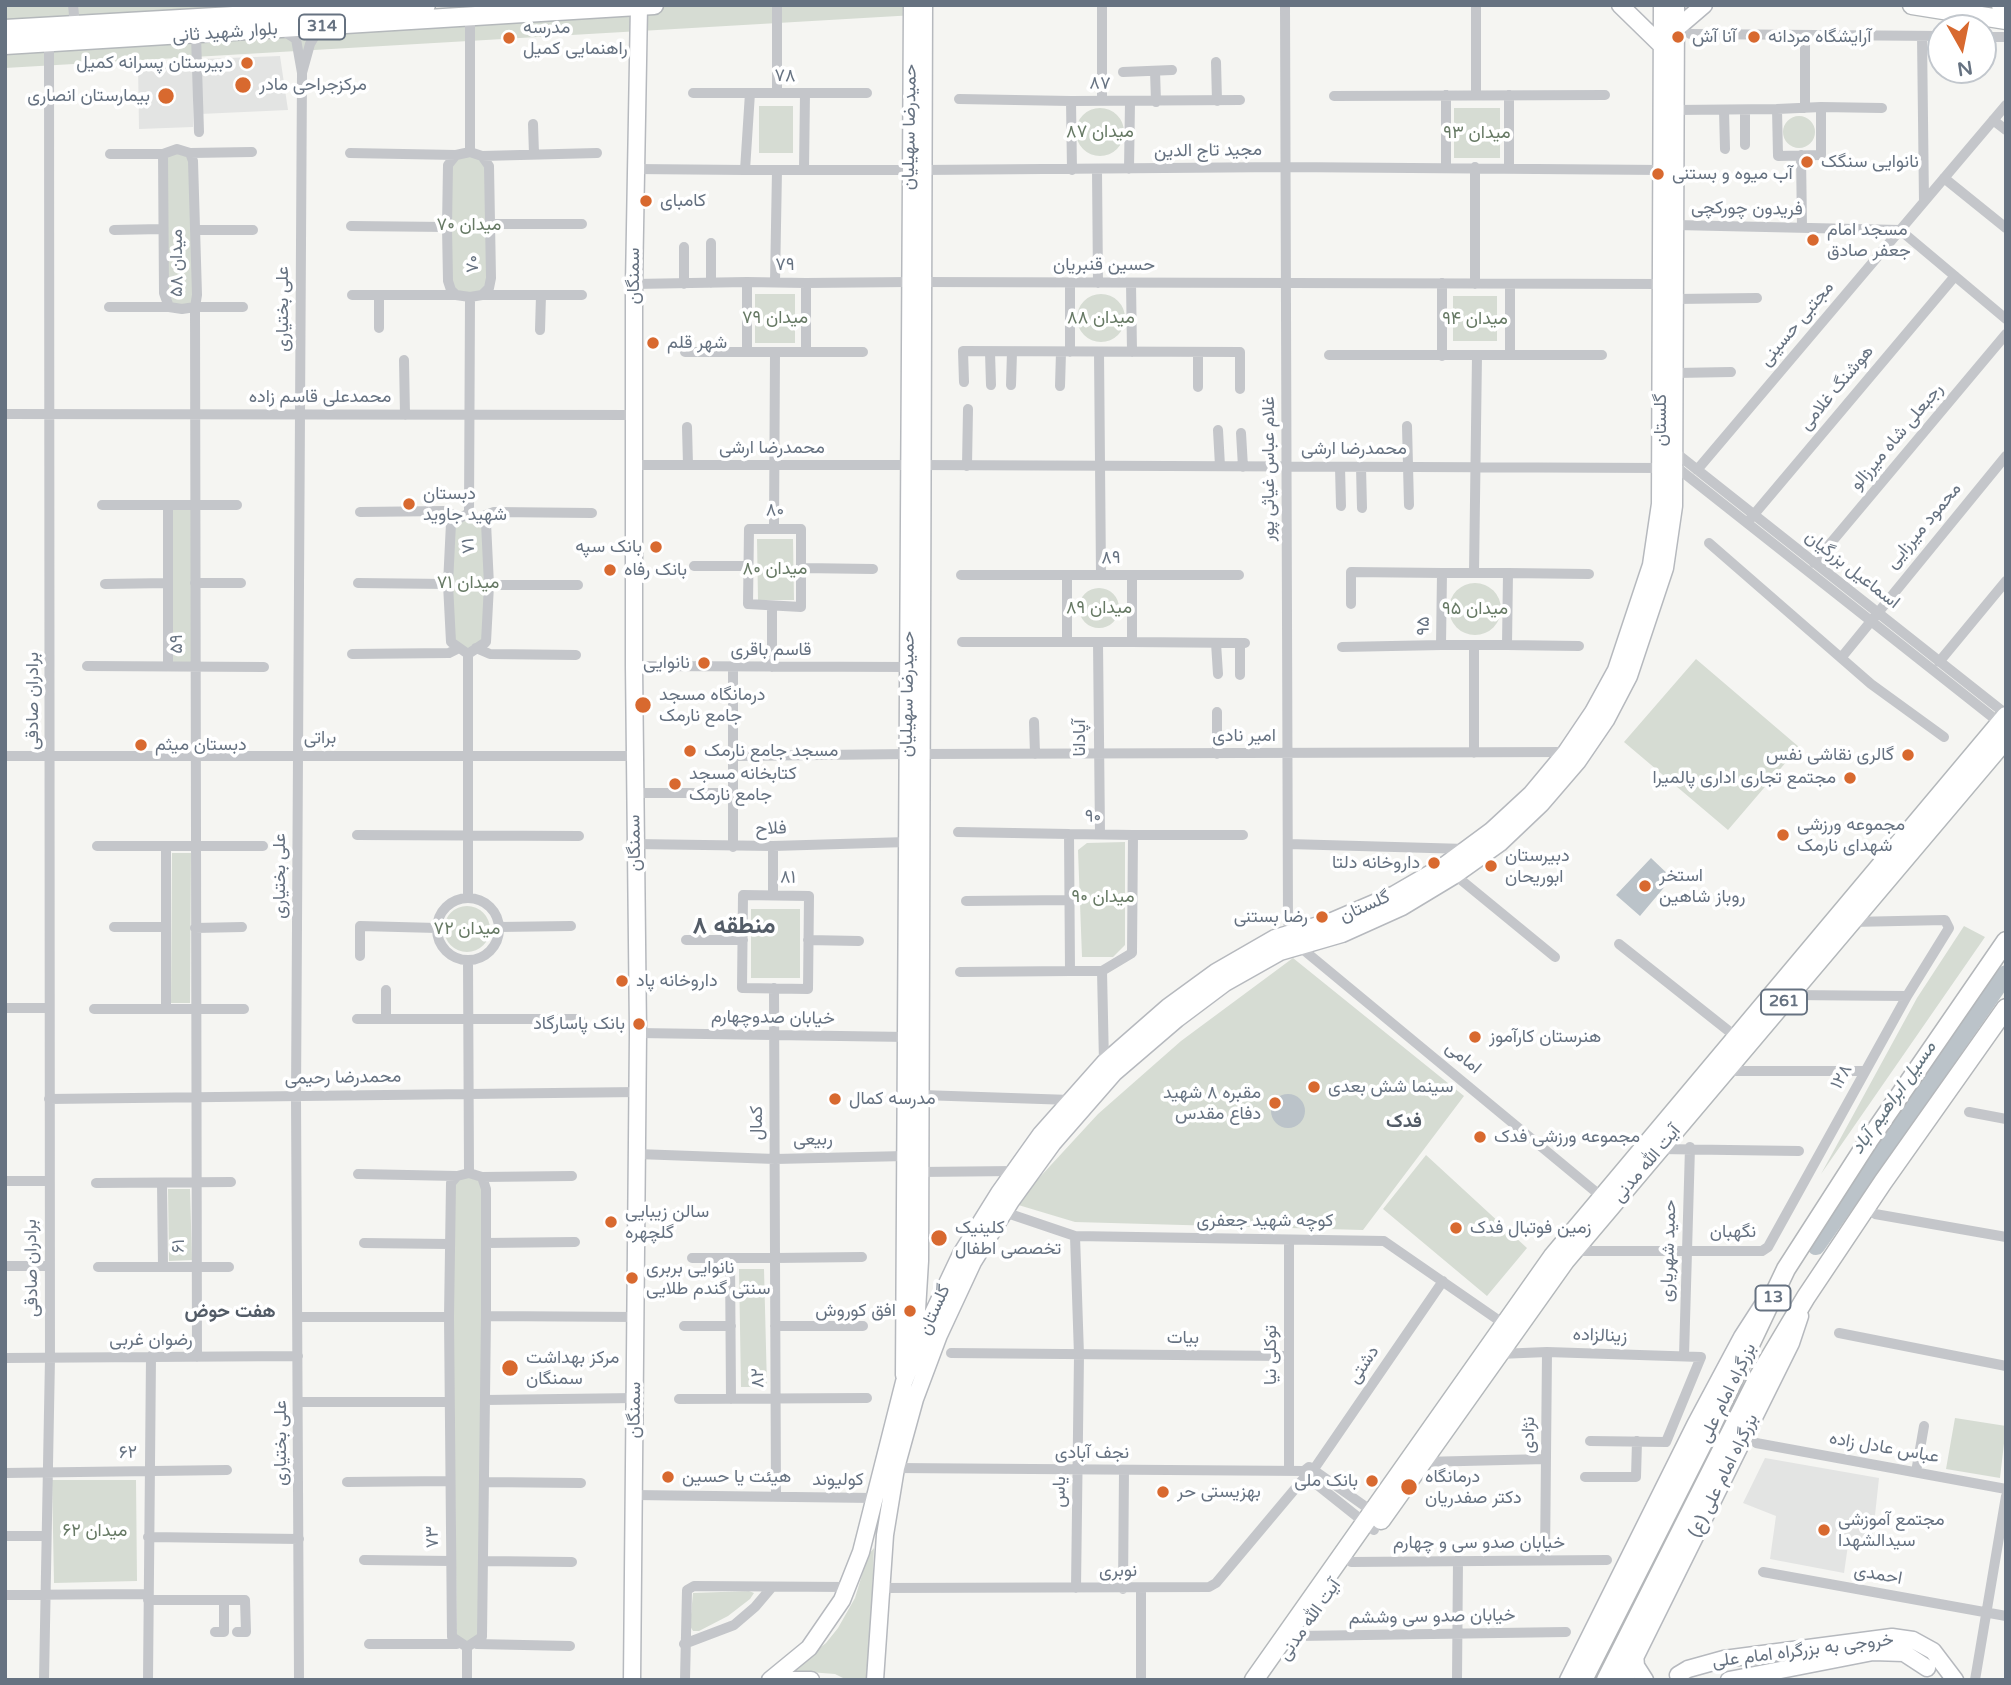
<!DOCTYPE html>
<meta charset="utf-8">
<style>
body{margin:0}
#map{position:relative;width:2011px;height:1685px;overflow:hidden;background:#f5f5f2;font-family:"Varela Round",sans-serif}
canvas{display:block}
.frame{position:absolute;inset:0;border:7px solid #667281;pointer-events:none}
.north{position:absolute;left:1927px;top:14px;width:70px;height:70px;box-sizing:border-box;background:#fff;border:2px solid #c2c7cd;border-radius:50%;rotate:171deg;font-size:19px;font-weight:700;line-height:28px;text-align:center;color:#667281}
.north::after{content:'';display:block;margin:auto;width:24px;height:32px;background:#d8692f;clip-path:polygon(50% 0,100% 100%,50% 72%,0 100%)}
</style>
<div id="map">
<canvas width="2011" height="1685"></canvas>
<div class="frame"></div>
<div class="north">N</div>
</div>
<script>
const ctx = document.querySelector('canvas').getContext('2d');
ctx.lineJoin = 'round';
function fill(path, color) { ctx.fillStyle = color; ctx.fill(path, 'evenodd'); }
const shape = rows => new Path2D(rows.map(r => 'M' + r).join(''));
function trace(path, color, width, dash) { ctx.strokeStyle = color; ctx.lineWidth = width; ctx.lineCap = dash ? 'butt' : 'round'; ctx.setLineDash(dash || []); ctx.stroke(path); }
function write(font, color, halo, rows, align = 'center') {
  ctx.font = font + ' "Varela Round",Vazirmatn,sans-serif'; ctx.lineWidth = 7; ctx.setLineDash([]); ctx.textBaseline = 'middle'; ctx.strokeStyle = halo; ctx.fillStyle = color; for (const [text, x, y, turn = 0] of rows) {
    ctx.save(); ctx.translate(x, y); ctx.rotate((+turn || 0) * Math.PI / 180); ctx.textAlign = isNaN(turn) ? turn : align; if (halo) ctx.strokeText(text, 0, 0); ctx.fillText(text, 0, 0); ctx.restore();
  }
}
fill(shape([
 [280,56,288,110,200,114,202,59],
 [193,61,193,127,139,129,138,63],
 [1765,1458,1879,1478,1872,1543,1848,1545,1844,1573,1770,1559,1776,1516,1743,1503]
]), '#e3e4e3');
fill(shape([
 [33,5,426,5,5,29,5,7],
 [654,5,919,5,915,15,5,68,5,45],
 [759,106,793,106,793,153,759,153],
 [1454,108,1500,108,1500,158,1454,158],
 '1076 132a24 24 0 1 1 48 0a24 24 0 1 1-48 0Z',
 '1783 132a16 16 0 1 1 32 0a16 16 0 1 1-32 0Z',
 [470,152,489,166,491,278,482,295,451,290,448,165],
 [190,153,195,307,169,307,163,154],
 [755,294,795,294,795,343,755,343],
 '1077 318a24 24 0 1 1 48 0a24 24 0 1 1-48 0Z',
 [1453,296,1497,296,1497,341,1453,341],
 [168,505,195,505,195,665,168,665],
 [469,513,486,523,486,642,468,654,451,642,451,523],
 [757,539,793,539,794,600,758,600],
 '1449 609a26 26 0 1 1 52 0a26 26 0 1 1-52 0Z',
 '1079 608a20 20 0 1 1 40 0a20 20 0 1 1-40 0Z',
 [1696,659,1799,747,1728,830,1624,742],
 [1125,842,1125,945,1113,957,1082,957,1078,850,1087,843],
 [172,853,191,853,190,1003,171,1003],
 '444 929a23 23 0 1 1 46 0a23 23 0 1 1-46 0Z',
 [751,909,800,909,800,978,751,978],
 [1964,926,1985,937,1821,1174,1917,998],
 [1293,958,1464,1096,1363,1230,1075,1222,1015,1204,1098,1114,1181,1041],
 [1426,1155,1527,1248,1487,1296,1383,1209],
 [458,1176,482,1177,482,1637,457,1644,451,1183],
 [168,1189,190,1189,192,1260,169,1261],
 [739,1269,764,1269,767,1387,741,1387],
 [1955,1418,2006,1426,2000,1478,1946,1469],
 [52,1480,136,1480,137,1581,54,1583],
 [874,1548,869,1680,847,1680,835,1674,796,1671,798,1665,826,1643,838,1628,855,1598,868,1555],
 [749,1591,754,1593,750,1599,728,1616,699,1631,693,1631,690,1626,693,1593]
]), '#d6dcd3');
fill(shape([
 [1651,858,1672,878,1640,916,1616,895],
 '1271 1111a17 17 0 1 1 34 0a17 17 0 1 1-34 0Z'
]), '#bbc3c9');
trace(shape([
 [1816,1246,2006,974]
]), '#bbc3c9', 18);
const secondary = shape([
 [1620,5,1662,46],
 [1676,29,1704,5],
 [915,1343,920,1261,924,5],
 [904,1375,912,5],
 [1635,1653,1636,1666,1645,1680],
 [1678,1675,1688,1669,1724,1659,1892,1637,1913,1640,1933,1651,1955,1680],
 [632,1680,638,1033,634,666,634,284,639,6],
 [770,1680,809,1648,842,1600,861,1552,904,1382,925,1330,961,1254,999,1193,1041,1134,1104,1063,1168,1007,1216,972,1275,938,1332,921,1395,894,1445,865,1491,831,1531,794,1566,752,1593,712,1616,670,1651,565,1660,504,1662,5],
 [781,1680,811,1680],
 [875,1680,885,1535,896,1468,915,1399,939,1335,973,1262,1011,1201,1053,1143,1114,1073,1177,1019,1225,983,1280,952,1342,934,1402,907,1455,875,1500,843,1541,804,1578,761,1606,720,1629,676,1665,568,1674,506,1676,5],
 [1568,1680,1695,1425,1742,1337,1762,1306],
 [1624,1680,1791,1343,1800,1316],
 [1729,1680,1873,1652,1904,1653,1927,1668]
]);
const primary = shape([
 [1912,5,2006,20],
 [2001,5,2006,6],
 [5,29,426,5],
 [5,45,654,5],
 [1381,1520,1565,1261,2006,739],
 [1254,1680,1553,1256,2006,716]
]);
const trunk = shape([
 [1583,1680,1712,1425,1786,1269,1869,1140,2006,941],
 [1606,1680,1759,1376,1806,1297,1883,1182,2006,1008]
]);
trace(secondary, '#b6b9be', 19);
trace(primary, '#b4b8bb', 21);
trace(trunk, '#b4b7ba', 21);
trace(shape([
 [73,5,75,25],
 [1285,5,1288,922,1291,932],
 [1476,5,1476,95],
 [470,18,470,152],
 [282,30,296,39,302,73,310,44,320,27],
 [1690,34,1941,36],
 [196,35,199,132],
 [1922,36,1924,202],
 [1983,37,2006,37],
 [1216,62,1217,101],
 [1155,71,1156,102],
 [1123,72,1172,70],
 [693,93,750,93],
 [777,93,777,5],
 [805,93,867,93],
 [1446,95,1446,167],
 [1509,95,1509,167],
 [1334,96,1605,95],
 [959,99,1071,101],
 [1102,100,1102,5],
 [1821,107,1821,155,1778,156,1777,109,1821,107],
 [1821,107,1882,108],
 [1805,108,1805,36],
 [1676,110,1777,109],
 [1724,110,1725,149],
 [1745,110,1745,145],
 [1993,120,2006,130],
 [533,124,534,154],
 [470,152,482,156,489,166,491,278,489,288,482,295,470,297,456,295,451,290,448,281,447,227,448,165,456,155,470,152],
 [190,153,252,152],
 [350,153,456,155],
 [110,154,163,154,177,149,190,153,193,161,197,295,195,307,182,309,169,307,164,293,163,154],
 [1801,155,1802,227],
 [482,156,597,153],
 [1475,167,1475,284],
 [635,169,745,170,804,170,805,93,750,93,745,170],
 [1129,169,1130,102],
 [804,170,909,170],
 [922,170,1285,167,1662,170],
 [1072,170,1071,101,1240,100],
 [1097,170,1098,283],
 [1944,178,2006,228],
 [490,224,582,224],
 [1676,225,1900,230,2006,319],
 [351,226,447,227],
 [114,230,162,229],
 [195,230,253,230],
 [684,247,684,284],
 [775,282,777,170],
 [922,282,1662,284],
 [711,283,711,243],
 [806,283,909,282],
 [1070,283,1070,352],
 [1131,283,1132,352],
 [1442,283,1442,356],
 [634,284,747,282],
 [352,295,456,295],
 [379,295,379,328],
 [482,295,582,295],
 [1676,299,1757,298],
 [109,307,169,307],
 [540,330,541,295],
 [685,352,806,352,806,283,747,282,747,352],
 [806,352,863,352],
 [990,352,991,385],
 [1099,352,1101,575],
 [1329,355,1602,355],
 [1510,355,1510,284],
 [404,360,405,415],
 [1676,373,1731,372],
 [964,382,963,351,1240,352,1240,389],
 [1011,385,1012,352],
 [1060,386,1061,352],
 [1198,387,1198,352],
 [5,414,634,415],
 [1407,426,1409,505],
 [687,427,688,465],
 [1218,430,1220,466],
 [1241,433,1243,467],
 [1676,453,2006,714],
 [634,465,909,465],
 [921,465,1661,468],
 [967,466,968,409],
 [1675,466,2000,723],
 [1340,467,1341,506],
 [1361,467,1362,508],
 [1697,470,2006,105],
 [102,505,237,505],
 [168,505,168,665],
 [360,512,445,511,460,518],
 [469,513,486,523,489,585,486,642,468,654,451,642,448,584,451,523,469,513],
 [469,513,470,297],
 [478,518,494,512,592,513],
 [1751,518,1955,276],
 [749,529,801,529,801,607,748,604,749,529],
 [774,529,775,352],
 [1709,543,1871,684,1944,737],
 [1814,563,2006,334],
 [694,566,749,566],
 [801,568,873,569],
 [1474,573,1477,355],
 [1508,573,1589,574],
 [961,575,1067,575],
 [1132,575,1239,575],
 [195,583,241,583],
 [358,583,448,584],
 [105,584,168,583],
 [489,585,578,585],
 [1351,604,1351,572,1442,573,1508,573,1507,645,1441,645,1442,573],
 [962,642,1132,642,1132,575,1067,575,1067,642],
 [1098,642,1100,834],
 [1132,642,1245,643],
 [1216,643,1218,674],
 [1240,643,1240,675],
 [1507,645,1579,646],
 [1342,647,1441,645],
 [476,648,490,654,576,655],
 [352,654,449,653,459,648],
 [1841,658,2006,456],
 [1939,662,2006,581],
 [87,666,264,667],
 [634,666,908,667],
 [772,667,772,607],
 [1034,722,1035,754],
 [1474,753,1474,645],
 [921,754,1566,752],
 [1217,754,1217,712],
 [5,756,634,756],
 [733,756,907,754],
 [635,793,733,793],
 [958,832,1069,834],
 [1069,834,1133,835,1132,953,1102,971,1070,971,1069,834],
 [357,835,579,836],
 [1133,835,1243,835],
 [635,844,773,846,907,842],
 [1288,844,1466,849],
 [97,846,263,846],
 [166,846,166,1009],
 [733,847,733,667],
 [1455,875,1555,957],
 [743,895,809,896,808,989,742,988,743,895],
 [773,895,773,846],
 [468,898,468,654],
 '437 929a31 31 0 1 1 62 0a31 31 0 1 1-62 0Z',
 [966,901,1070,900],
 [114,927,166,927],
 [499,927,571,926],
 [195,928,242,927],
 [686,940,743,940],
 [808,940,859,941],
 [1619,944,1735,1036],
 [1300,947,1602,1197],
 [360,956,360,926,437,928],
 [468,960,469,1173],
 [1102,971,1104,1063],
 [960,972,1070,971],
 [774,988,775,1258,862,1257],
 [1789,995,1907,996],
 [5,1008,49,1008],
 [94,1009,244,1009],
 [357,1019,580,1019],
 [386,1019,386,990],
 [638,1033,908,1037],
 [1726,1071,1865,1071],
 [921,1095,1071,1100],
 [49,1099,638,1092],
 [1969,1112,2006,1119],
 [1659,1149,1799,1151],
 [637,1154,775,1159,906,1156],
 [920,1172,1014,1171],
 [469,1173,482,1177,486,1189,486,1316,482,1637,467,1647,452,1637,449,1317,451,1183,457,1176,469,1173],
 [358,1174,457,1176],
 [482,1177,572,1176],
 [5,1181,48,1181],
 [96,1183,231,1182],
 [162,1183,163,1267],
 [1004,1212,1075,1236,1384,1241,1504,1324],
 [1875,1214,2006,1237],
 [1075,1236,1079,1355,1076,1588],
 [364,1243,449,1244],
 [486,1243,575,1242],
 [1574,1251,1762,1251,1768,1247,1907,996,1949,928,1945,920,1851,922],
 [692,1258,775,1258,776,1497],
 [730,1258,731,1399],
 [5,1266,49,1266],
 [98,1267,229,1267],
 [486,1316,636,1317],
 [298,1317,449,1317],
 [684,1326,731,1326],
 [775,1326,863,1326],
 [1839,1333,2006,1366],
 [951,1353,1288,1356],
 [1499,1354,1547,1352,1701,1357,1666,1442,1590,1441],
 [1684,1356,1690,1147],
 [197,1357,195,307,243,307],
 [5,1358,298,1356],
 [679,1399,867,1398],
 [485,1400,635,1398],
 [298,1402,449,1402],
 [1756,1443,2006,1489],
 [1422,1462,1546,1459],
 [896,1468,1304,1471,1309,1467,1314,1469,1316,1475,1308,1479,1304,1472],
 [1314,1469,1443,1281],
 [1289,1470,1289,1240],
 [1315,1471,1376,1514],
 [1916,1472,1924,1426],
 [5,1473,227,1470],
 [1585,1477,1636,1477,1637,1441],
 [1310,1479,1374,1530],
 [347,1482,450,1481],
 [485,1482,581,1483],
 [634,1495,874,1498],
 [5,1536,46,1536],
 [148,1537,299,1539],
 [364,1560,451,1561],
 [1545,1560,1547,1352],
 [484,1561,572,1562],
 [1351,1562,1607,1560],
 [1763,1572,2006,1616],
 [881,1588,1209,1587,1216,1583,1305,1477],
 [1123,1589,1124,1470],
 [5,1595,148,1594],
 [148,1600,245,1600,246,1632,237,1632],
 [215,1632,224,1632,224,1600],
 [1298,1636,1566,1632],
 [369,1644,457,1644],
 [477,1644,570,1646],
 [684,1644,734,1625,755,1607,772,1587],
 [44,1680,50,1358,49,43],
 [148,1680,151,1356],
 [299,1680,296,1096,302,73],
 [467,1680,467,1647],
 [685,1680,687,1590,694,1586,847,1587],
 [1141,1680,1141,1588],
 [1457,1680,1458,1560],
 [1975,1680,2006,1496]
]), '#c4c6ca', 10);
trace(secondary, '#fff', 16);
trace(primary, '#fff', 18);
trace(trunk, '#fff', 18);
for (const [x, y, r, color] of [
 [1678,37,7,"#d8692f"],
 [1754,37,7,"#d8692f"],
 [509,38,7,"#d8692f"],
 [247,63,7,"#d8692f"],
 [243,85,9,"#d8692f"],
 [166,96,9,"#d8692f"],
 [1807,162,7,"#d8692f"],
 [1658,174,7,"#d8692f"],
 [646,201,7,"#d8692f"],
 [1813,240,7,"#d8692f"],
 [653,343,7,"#d8692f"],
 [409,504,7,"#d8692f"],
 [656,547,7,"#d8692f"],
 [610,570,7,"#d8692f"],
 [704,663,7,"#d8692f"],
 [643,705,9,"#d8692f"],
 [141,745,7,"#d8692f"],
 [690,751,7,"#d8692f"],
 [1908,755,7,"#d8692f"],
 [1850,778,7,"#d8692f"],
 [675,784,7,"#d8692f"],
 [1783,835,7,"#d8692f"],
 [1434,863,7,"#d8692f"],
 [1491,866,7,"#d8692f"],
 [1645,886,7,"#d8692f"],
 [1322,917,7,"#d8692f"],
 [622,981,7,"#d8692f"],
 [639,1024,7,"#d8692f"],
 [1475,1037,7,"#d8692f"],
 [1314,1087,7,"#d8692f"],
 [835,1099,7,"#d8692f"],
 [1275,1103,7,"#d8692f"],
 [1480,1137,7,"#d8692f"],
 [611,1222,7,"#d8692f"],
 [1456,1228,7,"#d8692f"],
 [939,1238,9,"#d8692f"],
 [632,1278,7,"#d8692f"],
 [910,1311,7,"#d8692f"],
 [510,1368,9,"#d8692f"],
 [668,1477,7,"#d8692f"],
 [1372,1481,7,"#d8692f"],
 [1409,1487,9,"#d8692f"],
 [1163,1492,7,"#d8692f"],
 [1824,1530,7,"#d8692f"]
]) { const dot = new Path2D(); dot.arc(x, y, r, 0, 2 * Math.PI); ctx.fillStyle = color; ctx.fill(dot); trace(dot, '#fff', 2.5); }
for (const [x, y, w] of [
 [322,27,46],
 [1784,1002,46],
 [1773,1298,35]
]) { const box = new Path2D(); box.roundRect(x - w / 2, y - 12.5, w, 25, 5); ctx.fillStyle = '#fff'; ctx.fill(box); trace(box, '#667281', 2); }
write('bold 16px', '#667281', null, [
 ["314",322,27],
 ["261",1784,1002],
 ["13",1773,1298]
]);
write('18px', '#667281', '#fff', [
 ["مدرسه",523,28],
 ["راهنمایی کمیل",523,49],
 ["آنا آش",1692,37],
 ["آرایشگاه مردانه",1768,37],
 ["دبیرستان پسرانه کمیل",233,63,"right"],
 ["مرکزجراحی مادر",259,85],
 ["بیمارستان انصاری",150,96,"right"],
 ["نانوایی سنگک",1821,162],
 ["آب میوه و بستنی",1672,174],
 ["کامبای",660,201],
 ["مسجد امام",1827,230],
 ["جعفر صادق",1827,251],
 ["شهر قلم",667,343],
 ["دبستان",423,494],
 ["شهید جاوید",423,515],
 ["بانک سپه",642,547,"right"],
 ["بانک رفاه",624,570],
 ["نانوایی",690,663,"right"],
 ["درمانگاه مسجد",659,695],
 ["جامع نارمک",659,716],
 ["دبستان میثم",155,745],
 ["مسجد جامع نارمک",704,751],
 ["گالری نقاشی نفس",1894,755,"right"],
 ["کتابخانه مسجد",689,774],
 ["جامع نارمک",689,795],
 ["مجتمع تجاری اداری پالمیرا",1836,778,"right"],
 ["مجموعه ورزشی",1797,825],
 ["شهدای نارمک",1797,846],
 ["دبیرستان",1505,856],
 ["ابوریحان",1505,877],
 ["داروخانه دلتا",1420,863,"right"],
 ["استخر",1659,876],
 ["روباز شاهین",1659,897],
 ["رضا بستنی",1308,917,"right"],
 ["داروخانه پاد",636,981],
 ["بانک پاسارگاد",625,1024,"right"],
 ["هنرستان کارآموز",1489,1037],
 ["سینما شش بعدی",1328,1087],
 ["مقبره ۸ شهید",1261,1093,"right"],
 ["دفاع مقدس",1261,1114,"right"],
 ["مدرسه کمال",849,1099],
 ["مجموعه ورزشی فدک",1494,1137],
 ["سالن زیبایی",625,1212],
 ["گلچهره",625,1233],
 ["کلینیک",955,1228],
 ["تخصصی اطفال",955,1249],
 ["زمین فوتبال فدک",1470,1228],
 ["نانوایی بربری",646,1268],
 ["سنتی گندم طلایی",646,1289],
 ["افق کوروش",896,1311,"right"],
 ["مرکز بهداشت",526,1358],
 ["سمنگان",526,1379],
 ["هیئت یا حسین",682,1477],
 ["درمانگاه",1425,1477],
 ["دکتر صفدریان",1425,1498],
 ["بانک ملی",1358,1481,"right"],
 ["بهزیستی حر",1177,1492],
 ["مجتمع آموزشی",1838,1520],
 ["سیدالشهدا",1838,1541]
], 'left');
write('18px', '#667281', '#fff', [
 ["بلوار شهید ثانی",225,33,-4],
 ["۷۸",785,76],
 ["۸۷",1100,84,1],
 ["حمیدرضا سهیلیان",910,127,-89],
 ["مجید تاج الدین",1208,151,-1],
 ["فریدون چورکچی",1747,209,1],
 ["میدان ۵۸",177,263,-90],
 ["۷۰",473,264,-90],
 ["۷۹",785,265],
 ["حسین قنبریان",1104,265],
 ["سمنگان",634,276,-90],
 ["علی بختیاری",283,309,-90],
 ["مجتبی حسینی",1797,324,-50],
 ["هوشنگ غلامی",1837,388,-50],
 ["محمدعلی قاسم زاده",320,397],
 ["گلستان",1661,420,-90],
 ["رجبعلی شاه میرزالو",1897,437,-50],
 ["محمدرضا ارشی",772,448],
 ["محمدرضا ارشی",1354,449],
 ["غلام عباس غیاثی ‌پور",1269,469,-90],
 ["۸۰",775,511,1],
 ["محمود میرزایی",1924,526,-50],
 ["۷۱",469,546,-93],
 ["۸۹",1111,558],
 ["اسماعیل بزرگیان",1852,570,38],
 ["۹۵",1424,626,-89],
 ["۵۹",177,644,-90],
 ["قاسم باقری",771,650],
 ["حمیدرضا سهیلیان",908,694,-89],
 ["برادران صادقی",33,701,-90],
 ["امیر نادی",1244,736],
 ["براتی",320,738],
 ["آپادانا",1080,738,-90],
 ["۹۰",1093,817,1],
 ["فلاح",771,829,-1],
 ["سمنگان",635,843,-91],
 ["علی بختیاری",280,876,-90],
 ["۸۱",788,878,1],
 ["گلستان",1365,907,-24],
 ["خیابان صدوچهارم",773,1018,1],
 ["امامی",1463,1058,39],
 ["۱۲۸",1842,1077,-61],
 ["محمدرضا رحیمی",343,1078,-1],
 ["کمال",757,1123,-90],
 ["ربیعی",813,1140,-1],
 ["آیت الله مدنی",1647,1164,-50],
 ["کوچه شهید جعفری",1265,1221],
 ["نگهبان",1733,1232],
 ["۶۱",179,1246,-90],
 ["حمید شهریاری",1669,1251,-88],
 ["برادران صادقی",32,1268,-91],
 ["گلستان",935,1310,-66],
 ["زینالزاده",1600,1336,2],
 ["بیات",1183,1338],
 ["رضوان غربی",151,1340],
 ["توکلی نیا",1271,1355,-90],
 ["دشتی",1364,1365,-56],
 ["۸۲",758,1378,-90],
 ["بزرگراه امام علی",1728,1393,-64],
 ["سمنگان",635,1410,-89],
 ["نژادی",1529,1435,-89],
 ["علی بختیاری",281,1443,-90],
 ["عباس عادل زاده",1884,1448,10],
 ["۶۲",128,1453,-1],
 ["نجف آبادی",1092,1453],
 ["بزرگراه امام علی (ع)",1724,1476,-64],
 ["کولیوند",838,1480],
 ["یاس",1060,1492,-89],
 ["۷۳",433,1537,-91],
 ["خیابان صدو سی و چهارم",1479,1543],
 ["نوبری",1118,1571],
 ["احمدی",1878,1575,10],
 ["خیابان صدو سی وششم",1432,1617,-1],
 ["آیت الله مدنی",1310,1620,-55],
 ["خروجی به بزرگراه امام علی",1803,1651,-7]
]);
write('18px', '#667964', '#fff', [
 ["میدان ۸۷",1100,132],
 ["میدان ۹۳",1477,133],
 ["میدان ۷۰",469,225],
 ["میدان ۷۹",775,318],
 ["میدان ۸۸",1101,318],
 ["میدان ۹۴",1475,319],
 ["میدان ۸۰",775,569],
 ["میدان ۷۱",468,583],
 ["میدان ۸۹",1099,608],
 ["میدان ۹۵",1475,609],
 ["میدان ۹۰",1103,897],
 ["میدان ۷۲",467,929],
 ["میدان ۶۲",95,1531]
]);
write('italic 19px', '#62737e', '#fff', [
 ["مسیل ابراهیم آباد",1894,1098,-55]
]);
write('bold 19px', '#535c67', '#fff', [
 ["فدک",1404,1122],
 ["هفت حوض",230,1312]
]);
write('bold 24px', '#535c67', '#fff', [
 ["منطقه ۸",734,927]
]);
</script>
